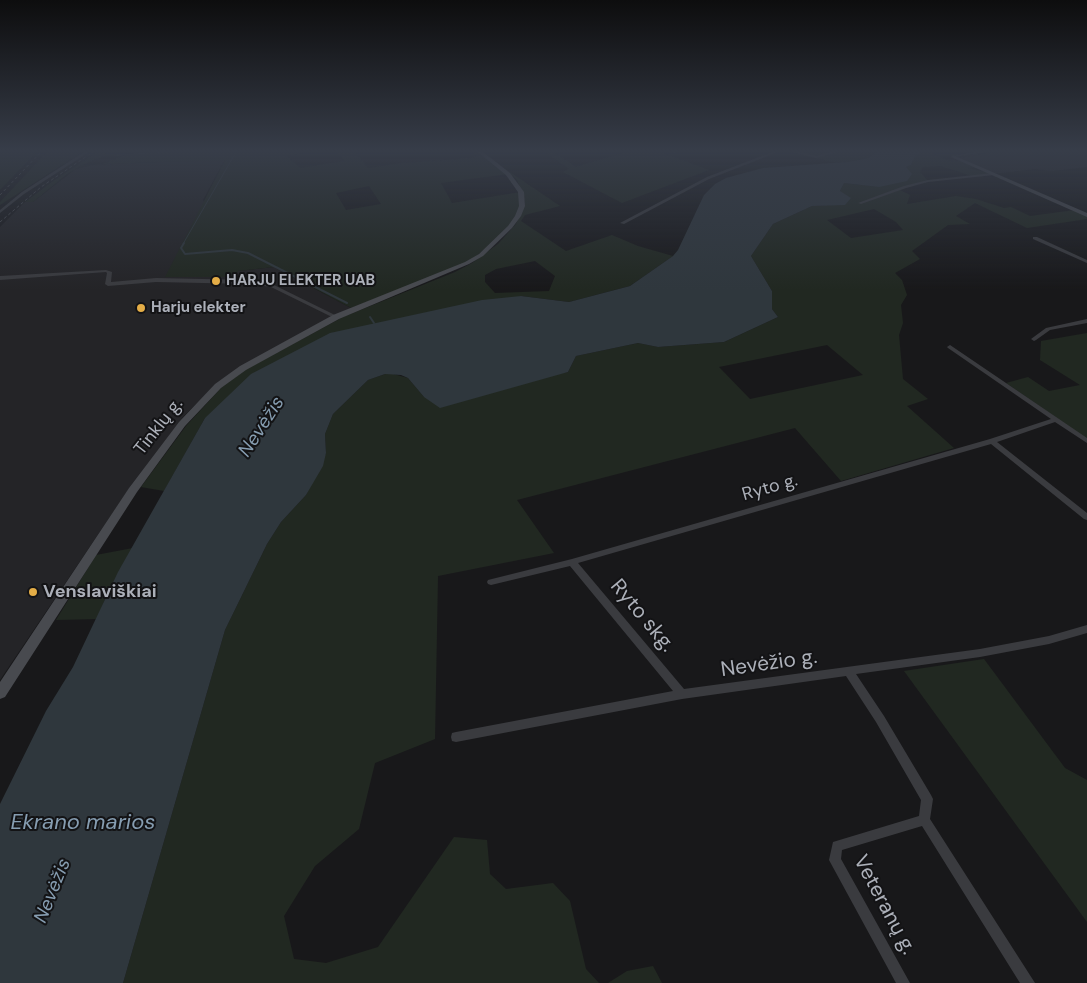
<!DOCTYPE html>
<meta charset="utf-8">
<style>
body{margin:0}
canvas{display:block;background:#18181a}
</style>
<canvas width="1087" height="983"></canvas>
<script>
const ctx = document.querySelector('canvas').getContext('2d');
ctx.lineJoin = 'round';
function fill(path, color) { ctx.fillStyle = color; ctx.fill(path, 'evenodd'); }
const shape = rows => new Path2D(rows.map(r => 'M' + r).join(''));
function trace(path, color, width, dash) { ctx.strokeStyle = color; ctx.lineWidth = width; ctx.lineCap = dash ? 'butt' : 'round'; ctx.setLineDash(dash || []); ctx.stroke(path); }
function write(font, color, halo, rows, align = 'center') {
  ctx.font = font + ' "DM Sans",sans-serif'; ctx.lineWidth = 4; ctx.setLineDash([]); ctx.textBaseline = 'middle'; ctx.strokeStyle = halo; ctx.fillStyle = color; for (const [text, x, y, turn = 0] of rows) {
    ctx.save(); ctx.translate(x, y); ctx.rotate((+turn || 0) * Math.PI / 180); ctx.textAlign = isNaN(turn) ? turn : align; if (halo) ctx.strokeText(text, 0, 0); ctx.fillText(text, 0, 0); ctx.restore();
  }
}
fill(shape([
 [993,152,1087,152,1087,167,1052,171,1035,169,993,174,960,158],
 [225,159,203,200,238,271,274,267,351,308,217,383,183,417,132,484,0,680,0,227,25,202,33,202,76,169,93,165]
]), '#242427');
fill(shape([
 [0,152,37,152,0,190],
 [47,152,82,152,0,205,0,202],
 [97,152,106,152,104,156,82,165,67,174,33,202,25,202,56,179],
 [173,152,309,152,287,156,300,168,344,161,337,152,355,152,368,168,402,163,472,158,476,156,473,152,480,152,508,174,441,183,452,203,521,192,522,197,518,216,501,237,467,263,351,308,274,267,238,271,235,277,165,277,225,160,103,164,125,155],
 [369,186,381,204,346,210,336,193],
 [545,152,554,152,576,167,625,152,661,152,709,170,622,203,563,172,569,169],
 [793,152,875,152,868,158,847,162,831,162],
 [921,152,930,152,947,160,962,161,975,167,968,168,993,174,972,176,941,166,923,167,920,172,928,181,900,190,910,195,907,204,956,196,976,199,1004,208,1011,207,1030,216,1075,210,1087,215,1087,219,1027,228,975,203,956,216,970,224,948,225,912,251,920,259,895,273,902,280,907,295,901,305,903,323,899,335,903,379,928,399,907,406,954,448,841,481,795,428,517,500,554,553,438,576,435,739,375,763,359,829,315,866,284,916,294,959,326,963,378,947,454,837,487,840,490,874,506,889,553,883,570,901,586,969,599,983,123,983,225,630,267,544,281,522,306,495,326,453,325,434,333,414,368,380,385,374,393,374,408,378,424,397,568,372,576,356,638,343,658,347,724,342,778,317,772,309,772,291,751,256,773,224,812,206,845,204,840,191,844,183,879,187,905,167,911,165,915,155],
 [874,209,896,222,903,230,851,238,827,220],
 [827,345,863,375,750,399,719,367],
 [507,170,560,206,525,215,521,221,566,251,612,235,638,246,673,256,630,286,569,302,521,296,205,418,164,491,141,487,186,426,222,387,247,369,343,317,455,272,472,263,498,244,516,224,525,203,524,196,517,180],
 [535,261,555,276,549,291,495,293,485,282,485,275,496,269],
 [1087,333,1087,439,1006,383,1028,377,1049,391,1080,385,1040,360,1041,341],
 [133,548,106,597,97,619,56,620,96,555],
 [984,659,1065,768,1087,780,1087,922,904,671],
 [653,966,662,983,608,983,627,971]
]), '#212821');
fill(shape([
 [875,152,921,152,915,156,911,165,906,167,912,174,907,181,879,187,844,183,840,191,851,198,845,205,812,206,773,224,751,256,772,291,772,309,778,317,724,342,658,347,638,343,576,356,568,372,440,408,424,397,408,378,401,375,385,374,368,380,333,414,325,434,326,453,323,466,306,495,281,522,267,544,225,630,123,983,0,983,0,804,46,711,73,667,118,572,205,418,251,374,330,333,482,300,521,296,569,302,630,286,673,256,678,250,704,195,715,184,726,178,763,168,847,162,868,158]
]), '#2f373d');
trace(shape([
 [115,155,169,152],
 [183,244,236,152]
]), '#2f373d', 1);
trace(shape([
 [184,243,181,248,185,254,232,250,248,253,347,303],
 [370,317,374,323]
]), '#2f373d', 2);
fill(shape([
 [84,152,89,152,24,194,0,213,0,210,22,192,84,152],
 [663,152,677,152,675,153,663,152],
 [772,152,778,152,709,179,624,224,620,223,707,177,772,152],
 [791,152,800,152,816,156,830,152,838,152,816,158,791,152],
 [974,152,988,152,953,157,951,156,974,152],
 [993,173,994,175,928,182,906,188,861,204,858,203,904,186,928,180,993,173],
 [1033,237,1037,237,1087,260,1087,263,1033,239,1033,237],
 [106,270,112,272,111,282,156,278,250,280,272,284,339,317,334,318,271,287,250,284,156,282,108,286,105,284,107,273,106,272,0,280,0,276,106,270],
 [1087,319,1087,323,1050,330,1036,340,1034,341,1031,339,1046,328,1087,319],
 [950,345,1087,438,1087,443,1055,422,997,442,1087,513,1087,520,1084,519,991,444,578,563,684,689,980,649,1049,636,1087,625,1087,633,1049,644,980,657,856,674,884,716,931,795,933,799,930,819,1035,983,1020,983,922,826,842,850,841,859,910,983,896,983,829,860,833,842,919,816,921,800,876,722,846,676,682,699,456,742,452,741,451,737,452,733,456,732,673,691,570,566,491,585,488,584,487,582,488,580,572,559,990,439,1051,419,948,348,947,347,950,345]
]), '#3a3b3f');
fill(shape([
 [478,152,483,152,510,173,524,192,525,206,521,216,512,228,483,256,469,264,339,319,246,370,221,388,185,426,137,492,5,697,0,699,0,682,129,488,179,422,215,384,240,366,333,315,465,262,479,254,508,226,515,216,519,206,518,192,506,175,478,152],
 [953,155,1087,213,1087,217,951,157,953,155]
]), '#484a4f');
trace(shape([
 [0,195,41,152],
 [0,222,41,187,93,152]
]), '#4d4f54', 1, [3, 2.5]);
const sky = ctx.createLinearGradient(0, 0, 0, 290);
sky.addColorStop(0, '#0d0d0e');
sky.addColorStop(0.52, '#373d49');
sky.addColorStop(1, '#373d4900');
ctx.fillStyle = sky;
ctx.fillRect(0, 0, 1087, 290);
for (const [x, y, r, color] of [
 [216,281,5,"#e4ad47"],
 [141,308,5,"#e4ad47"],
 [33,592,5,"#e4ad47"]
]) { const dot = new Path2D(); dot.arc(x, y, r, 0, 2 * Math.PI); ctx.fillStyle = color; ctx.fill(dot); trace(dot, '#131315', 2); }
write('bold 15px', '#acb0b9', '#131315', [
 ["HARJU ELEKTER UAB",226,281],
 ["Harju elekter",151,308]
], 'left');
write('18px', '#acb0b9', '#131315', [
 ["Tinklų g.",159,427,-52],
 ["Ryto g.",770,488,-16]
]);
write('bold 18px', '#acb0b9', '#131315', [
 ["Venslaviškiai",43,592]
], 'left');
write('italic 19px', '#869db1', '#131315', [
 ["Nevėžis",262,427,-57],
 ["Nevėžis",53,891,-68]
]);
write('21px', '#acb0b9', '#131315', [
 ["Ryto skg.",642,616,50],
 ["Nevėžio g.",769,664,-8],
 ["Veteranų g.",884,905,62]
]);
write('italic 22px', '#869db1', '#131315', [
 ["Ekrano marios",83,823]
]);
</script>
